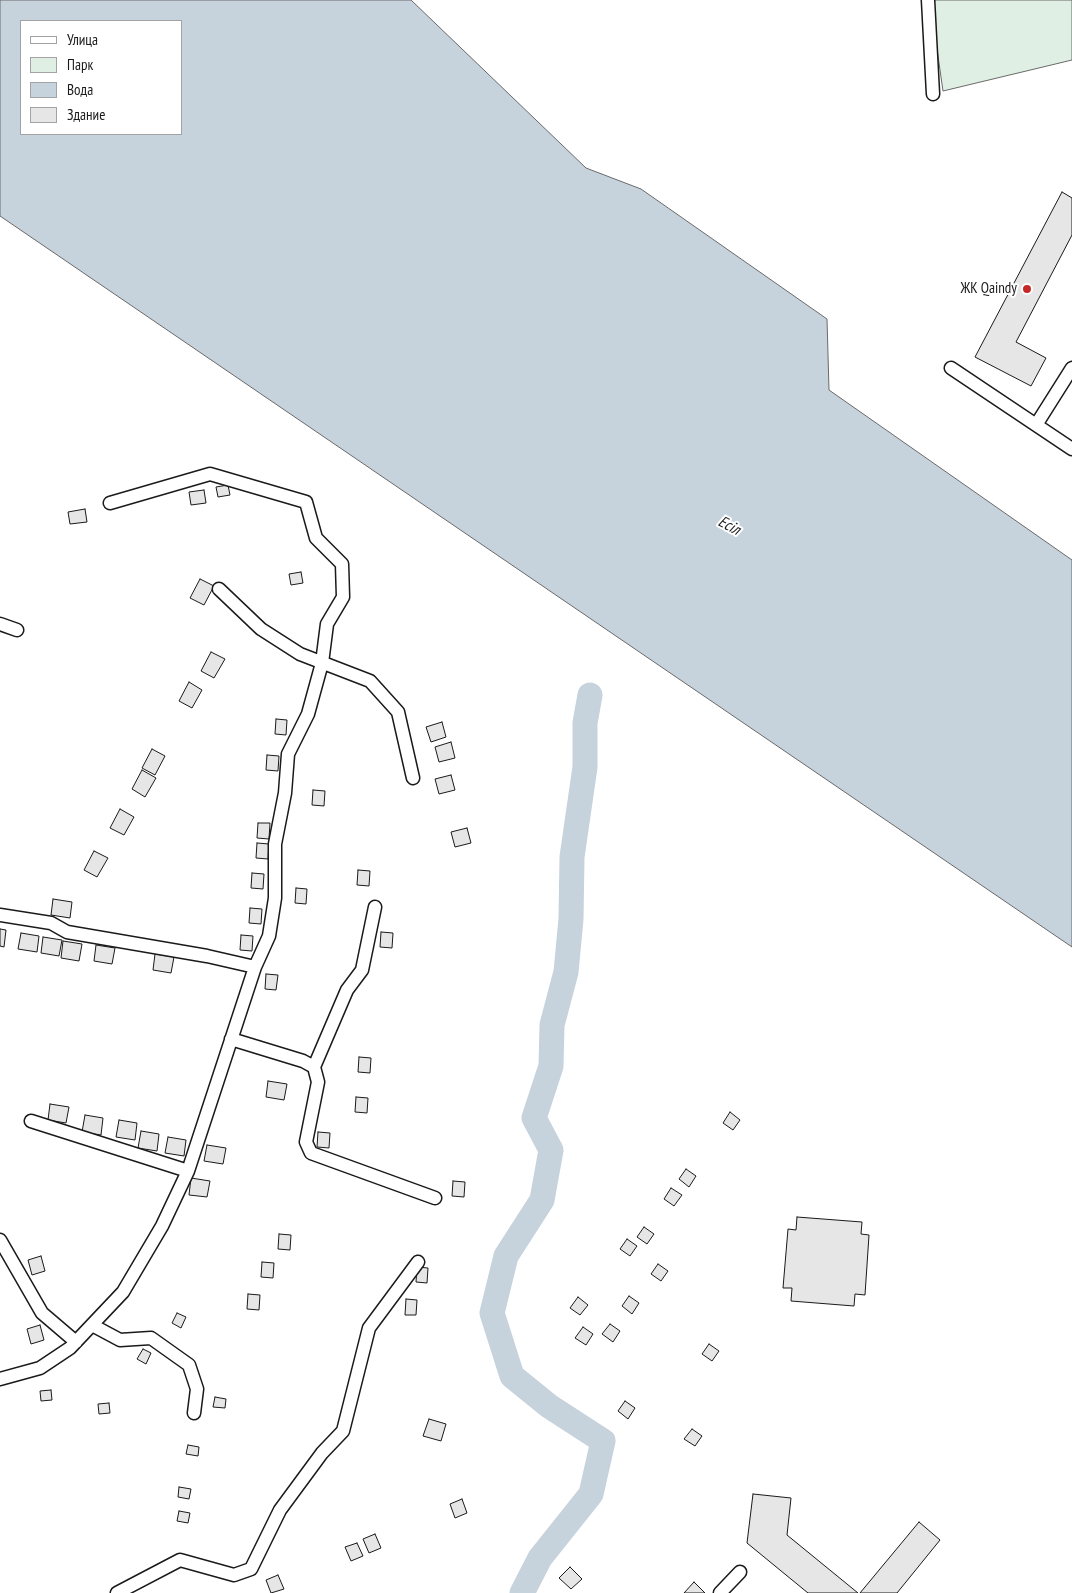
<!DOCTYPE html>
<meta charset="utf-8">
<style>
body{margin:0}
#map{position:relative;width:1072px;height:1593px;overflow:hidden;background:#fff;font-family:"PT Sans Narrow",sans-serif}
canvas{display:block}
.legend{position:absolute;left:20px;top:20px;width:162px;height:115px;box-sizing:border-box;background:#fff;border:1px solid #a3a3a3;margin:0;padding:6px 9px;list-style:none;font-size:15px;color:#1a1a1a}
.legend li{display:flex;align-items:center;gap:10px;height:25px}
.legend b{width:25px;border:1px solid #a3a3a3}
</style>
<div id="map">
<canvas width="1072" height="1593"></canvas>
<ul class="legend">
<li><b style="height:6px;background:#fff"></b>Улица</li>
<li><b style="height:14px;background:#e0efe3"></b>Парк</li>
<li><b style="height:14px;background:#c6d2dc"></b>Вода</li>
<li><b style="height:14px;background:#e6e6e6"></b>Здание</li>
</ul>
</div>
<script>
const ctx = document.querySelector('canvas').getContext('2d');
ctx.lineJoin = 'round';
function fill(path, color) { ctx.fillStyle = color; ctx.fill(path, 'evenodd'); }
const shape = rows => new Path2D(rows.map(r => 'M' + r).join(''));
function trace(path, color, width, dash) { ctx.strokeStyle = color; ctx.lineWidth = width; ctx.lineCap = dash ? 'butt' : 'round'; ctx.setLineDash(dash || []); ctx.stroke(path); }
function write(font, color, halo, rows, align = 'center') {
  ctx.font = font + ' "PT Sans Narrow",sans-serif'; ctx.lineWidth = 4; ctx.setLineDash([]); ctx.textBaseline = 'middle'; ctx.strokeStyle = halo; ctx.fillStyle = color; for (const [text, x, y, turn = 0] of rows) {
    ctx.save(); ctx.translate(x, y); ctx.rotate((+turn || 0) * Math.PI / 180); ctx.textAlign = isNaN(turn) ? turn : align; if (halo) ctx.strokeText(text, 0, 0); ctx.fillText(text, 0, 0); ctx.restore();
  }
}
const green = shape([
 [930,0,1072,0,1072,60,943,91,930,0]
]);
fill(green, '#e0efe3');
trace(green, '#6a6a6a', 1);
const water = shape([
 [0,0,411,0,586,168,641,189,827,319,829,390,1072,560,1072,947,0,216,0,0],
 [21,21,181,21,181,134,21,134,21,21]
]);
fill(water, '#c6d2dc');
trace(water, '#6a6a6a', 1);
trace(shape([
 [522,1593,540,1558,591,1494,603,1441,549,1406,512,1376,492,1313,506,1256,542,1200,551,1150,534,1118,551,1066,552,1025,566,972,571,919,572,857,585,767,585,723,590,695]
]), '#c6d2dc', 25);
const building = shape([
 [1062,192,1072,198,1072,235,1016,342,1046,358,1031,386,975,357,1062,192],
 [228,485,230,495,218,497,216,487,228,485],
 [204,490,206,503,191,505,189,492,204,490],
 [85,509,87,522,70,524,68,512,85,509],
 [301,572,303,583,291,585,289,574,301,572],
 [200,579,214,586,204,605,190,598,200,579],
 [211,652,225,659,214,678,201,671,211,652],
 [189,682,202,690,192,708,179,701,189,682],
 [276,719,287,720,286,735,275,734,276,719],
 [442,722,446,737,431,742,426,727,442,722],
 [451,742,455,758,439,762,435,747,451,742],
 [152,749,165,756,155,775,142,768,152,749],
 [267,755,279,756,278,771,266,770,267,755],
 [142,770,156,778,145,797,132,789,142,770],
 [451,775,455,790,439,794,435,779,451,775],
 [313,790,325,791,324,806,312,805,313,790],
 [120,809,134,817,124,835,110,828,120,809],
 [258,823,270,823,269,839,257,838,258,823],
 [467,828,471,843,455,847,451,832,467,828],
 [257,843,269,844,268,859,256,858,257,843],
 [94,851,108,858,97,877,84,870,94,851],
 [358,870,370,871,369,886,357,885,358,870],
 [252,873,264,874,263,889,251,888,252,873],
 [296,888,307,889,306,904,295,903,296,888],
 [53,899,72,902,70,918,51,915,53,899],
 [250,908,262,909,261,924,249,923,250,908],
 [0,929,6,930,4,947,0,946,0,929],
 [381,932,393,933,392,948,380,947,381,932],
 [21,933,39,936,37,952,18,949,21,933],
 [241,935,253,936,252,951,240,950,241,935],
 [43,937,62,940,59,956,41,953,43,937],
 [63,941,82,944,79,961,61,958,63,941],
 [96,945,115,948,112,964,94,961,96,945],
 [155,954,174,957,171,973,153,970,155,954],
 [266,974,278,975,276,990,265,989,266,974],
 [359,1057,371,1058,370,1073,358,1072,359,1057],
 [268,1081,287,1084,284,1100,266,1097,268,1081],
 [356,1097,368,1098,367,1113,355,1112,356,1097],
 [50,1104,69,1107,66,1123,48,1120,50,1104],
 [730,1112,740,1120,733,1130,723,1123,730,1112],
 [85,1115,103,1118,101,1135,82,1132,85,1115],
 [119,1120,137,1123,135,1140,116,1137,119,1120],
 [141,1131,159,1134,157,1151,138,1148,141,1131],
 [318,1132,330,1133,329,1148,317,1147,318,1132],
 [168,1137,186,1140,184,1156,165,1153,168,1137],
 [207,1145,226,1148,223,1164,204,1161,207,1145],
 [686,1169,696,1176,689,1187,679,1179,686,1169],
 [191,1178,210,1181,207,1197,189,1195,191,1178],
 [453,1181,465,1182,464,1197,452,1196,453,1181],
 [671,1188,682,1195,674,1206,664,1199,671,1188],
 [797,1217,862,1222,861,1234,869,1235,865,1295,855,1294,854,1306,791,1301,792,1288,783,1288,788,1229,796,1230,797,1217],
 [644,1227,654,1234,647,1244,637,1237,644,1227],
 [279,1234,291,1235,290,1250,278,1249,279,1234],
 [627,1239,637,1246,630,1256,620,1249,627,1239],
 [41,1256,45,1271,32,1275,28,1260,41,1256],
 [262,1262,274,1263,273,1278,261,1277,262,1262],
 [658,1264,668,1271,661,1281,651,1274,658,1264],
 [417,1267,428,1268,427,1283,416,1282,417,1267],
 [248,1294,260,1295,259,1310,247,1309,248,1294],
 [629,1296,639,1303,632,1314,622,1306,629,1296],
 [578,1297,588,1305,580,1315,570,1308,578,1297],
 [406,1299,417,1300,416,1315,405,1315,406,1299],
 [177,1313,186,1317,181,1328,172,1323,177,1313],
 [610,1324,620,1331,613,1342,602,1334,610,1324],
 [40,1325,44,1340,31,1344,27,1329,40,1325],
 [583,1327,593,1334,586,1345,575,1338,583,1327],
 [709,1344,719,1351,712,1361,702,1354,709,1344],
 [143,1349,151,1353,146,1364,137,1359,143,1349],
 [51,1390,52,1400,41,1401,40,1391,51,1390],
 [215,1397,226,1399,225,1408,213,1407,215,1397],
 [625,1401,635,1408,628,1419,618,1411,625,1401],
 [109,1403,110,1413,99,1414,98,1404,109,1403],
 [429,1419,446,1424,441,1441,423,1436,429,1419],
 [692,1429,702,1436,695,1446,684,1439,692,1429],
 [188,1445,199,1447,198,1456,186,1454,188,1445],
 [179,1487,191,1489,189,1499,178,1497,179,1487],
 [753,1494,791,1498,787,1535,858,1593,808,1593,747,1543,753,1494],
 [462,1499,467,1513,455,1518,450,1504,462,1499],
 [179,1511,190,1513,188,1523,177,1521,179,1511],
 [919,1522,940,1540,897,1593,860,1593,919,1522],
 [375,1534,381,1548,369,1553,363,1539,375,1534],
 [357,1543,363,1556,351,1561,345,1547,357,1543],
 [570,1567,582,1579,571,1589,559,1578,570,1567],
 [278,1575,284,1589,271,1593,266,1580,278,1575],
 [694,1582,705,1593,684,1593,694,1582]
]);
fill(building, '#e6e6e6');
trace(building, '#1a1a1a', 1);
const street = shape([
 [928,0,933,94],
 [951,368,1072,449],
 [1036,425,1072,368],
 [219,589,261,629,300,654,370,681,398,712,413,778],
 [0,624,17,630],
 [375,907,362,970,347,990,314,1067,318,1082,306,1142,311,1153,435,1198],
 [0,915,51,923,67,932,207,956,255,967],
 [231,1039,303,1061,314,1067],
 [31,1121,188,1171],
 [0,1240,42,1313,76,1342],
 [92,1325,120,1340,151,1338,189,1365,197,1389,194,1413],
 [0,1379,40,1368,70,1348,123,1292,162,1226,188,1171,255,967,269,936,275,898,275,844,285,793,288,754,308,714,322,663,327,624,343,597,342,564,316,538,306,502,210,474,110,503],
 [117,1593,180,1560,234,1575,251,1569,280,1510,322,1453,343,1431,369,1328,418,1262],
 [720,1593,740,1572]
]);
trace(street, '#1a1a1a', 15);
trace(street, '#fff', 12);
for (const [x, y, r, color] of [
 [1027,289,5,"#c62828"]
]) { const dot = new Path2D(); dot.arc(x, y, r, 0, 2 * Math.PI); ctx.fillStyle = color; ctx.fill(dot); trace(dot, '#fff', 2); }
write('15px', '#1a1a1a', '#fff', [
 ["ЖК Qaindy",1017,289]
], 'right');
write('italic 16px', '#1a1a1a', '#fff', [
 ["Есіл",729,526,28]
]);
</script>
